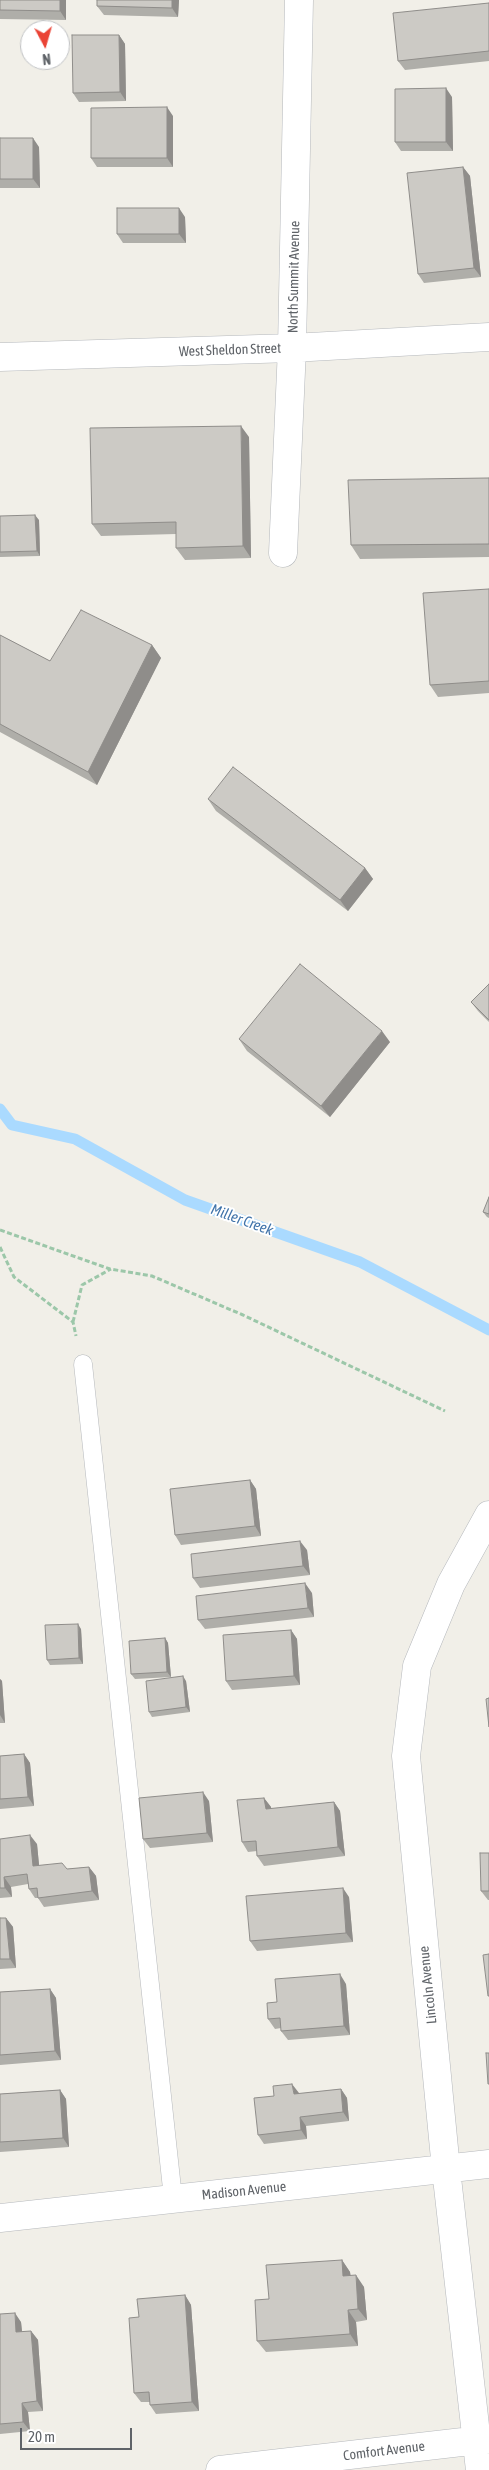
<!DOCTYPE html>
<style>
body{margin:0}
#map{position:relative;width:489px;height:2470px;overflow:hidden;background:#f1efe8;font-family:"Asap Condensed",sans-serif}
canvas{display:block}
.north{position:absolute;left:20px;top:20px;width:50px;height:50px;box-sizing:border-box;background:#fff;border:1px solid #bfc1c3;border-radius:50%;rotate:174deg;font-size:14px;font-weight:700;line-height:20px;text-align:center;color:#5f6368}
.north::after{content:'';display:block;margin:auto;width:18px;height:22px;background:#ea4335;clip-path:polygon(50% 0,100% 100%,50% 72%,0 100%)}
.scale{position:absolute;left:20px;top:2428px;width:112px;height:22px;box-sizing:border-box;border:2px solid #5f6368;border-top:0;padding-left:6px;font-size:15px;line-height:18px;white-space:nowrap;color:#5f6368;-webkit-text-stroke:4px #fff;paint-order:stroke}
</style>
<div id="map">
<canvas width="489" height="2470"></canvas>
<div class="north">N</div>
<div class="scale">20 m</div>
</div>
<script>
const ctx = document.querySelector('canvas').getContext('2d');
ctx.lineJoin = 'round';
const shape = rows => new Path2D(rows.map(r => 'M' + r).join(''));
function trace(path, color, width, dash) { ctx.strokeStyle = color; ctx.lineWidth = width; ctx.lineCap = dash ? 'butt' : 'round'; ctx.setLineDash(dash || []); ctx.stroke(path); }
function fill(path, color) { ctx.fillStyle = color; ctx.fill(path, 'evenodd'); }
function write(font, color, halo, rows, align = 'center') {
  ctx.font = font + ' "Asap Condensed",sans-serif'; ctx.lineWidth = 4; ctx.setLineDash([]); ctx.textBaseline = 'middle'; ctx.strokeStyle = halo; ctx.fillStyle = color; for (const [text, x, y, turn = 0] of rows) {
    ctx.save(); ctx.translate(x, y); ctx.rotate((+turn || 0) * Math.PI / 180); ctx.textAlign = isNaN(turn) ? turn : align; if (halo) ctx.strokeText(text, 0, 0); ctx.fillText(text, 0, 0); ctx.restore();
  }
}
trace(shape([
 [0,1109,12,1125,75,1139,185,1200,360,1262,489,1330]
]), '#aadaff', 11);
const lane = shape([
 [83,1364,173,2198]
]);
const street = shape([
 [0,357,292,348,489,337],
 [283,553,292,348,299,0],
 [0,2218,489,2164],
 [220,2470,489,2439],
 [480,2470,446,2169,406,1756,417,1666,451,1584,489,1515]
]);
trace(lane, '#b5b8bc', 19);
trace(street, '#b5b8bc', 29);
trace(shape([
 [0,1230,110,1269,152,1276,243,1315,445,1411],
 [0,1247,14,1277,73,1322,76,1336],
 [73,1322,82,1285,111,1269]
]), '#9cc7a9', 3, [5, 2.5]);
trace(lane, '#fff', 18);
trace(street, '#fff', 28);
fill(shape([
 [0,0,66,0,66,20,0,19],
 [179,0,178,17,104,15,97,6],
 [489,3,489,61,405,70,398,61],
 [119,35,125,44,126,101,79,102,73,93],
 [452,97,453,151,401,151,395,142],
 [173,116,173,167,97,167,91,158],
 [0,138,39,147,40,188,0,188],
 [463,167,470,176,481,277,424,283,418,274],
 [185,217,186,243,123,243,117,234],
 [249,437,251,558,185,560,176,548,176,534,101,536,92,524],
 [489,478,489,557,360,559,351,545],
 [0,516,39,520,40,556,0,557],
 [489,589,489,693,438,697,430,685],
 [0,635,50,661,152,645,161,658,97,785,0,732],
 [208,799,365,868,373,879,348,911,216,811],
 [489,984,489,1022,478,1011,471,1002],
 [239,1039,390,1042,330,1117,247,1051],
 [489,1197,489,1218,487,1217,483,1212],
 [250,1480,256,1489,261,1536,181,1545,175,1535],
 [307,1550,310,1575,200,1588,193,1578],
 [312,1593,314,1617,205,1629,198,1620],
 [81,1629,83,1664,50,1665,47,1660],
 [291,1630,297,1639,300,1685,232,1690,226,1681],
 [165,1638,168,1643,171,1677,135,1679,131,1674],
 [0,1679,2,1681,5,1723,0,1723],
 [186,1681,190,1712,152,1717,149,1712],
 [24,1754,30,1763,34,1806,0,1809,0,1756],
 [264,1798,271,1807,271,1809,334,1802,340,1811,345,1856,264,1866,257,1856,257,1851,248,1852,242,1842],
 [209,1801,213,1842,150,1848,143,1839],
 [0,1839,37,1844,39,1865,67,1869,89,1867,96,1876,99,1900,44,1907,38,1898,35,1898,29,1889,28,1884,11,1887,12,1897,0,1898],
 [489,1853,489,1900,488,1900,481,1891],
 [349,1897,353,1942,257,1951,250,1941],
 [0,1918,6,1918,13,1927,16,1968,0,1969],
 [346,1984,350,2035,288,2040,281,2031,281,2028,275,2029,268,2019,277,2002],
 [50,1989,56,1998,61,2060,0,2065,0,1992],
 [341,2089,347,2098,349,2121,306,2126,307,2139,264,2144,258,2135,299,2093,299,2094],
 [60,2090,66,2099,69,2147,0,2152,0,2094],
 [342,2260,350,2272,351,2276,364,2287,367,2320,356,2322,358,2346,266,2352,257,2341,269,2299],
 [185,2295,191,2305,199,2411,156,2414,150,2405,150,2402,141,2402,134,2393,139,2317],
 [0,2314,21,2322,22,2332,31,2331,38,2340,43,2411,28,2412,30,2431,0,2434]
]), '#afaea9');
fill(shape([
 [60,0,66,0,66,20,60,11],
 [172,0,179,0,178,17,172,8],
 [119,35,125,44,126,101,120,92],
 [446,88,452,97,453,151,446,142],
 [167,107,173,116,173,167,167,158],
 [33,138,39,147,40,188,33,179],
 [463,167,470,176,481,277,474,268],
 [179,208,185,217,186,243,179,234],
 [241,426,249,437,251,558,243,546],
 [35,515,39,520,40,556,37,551],
 [152,645,161,658,97,785,88,772],
 [365,868,373,879,348,911,340,900],
 [382,1031,390,1042,330,1117,321,1106],
 [250,1480,256,1489,261,1536,255,1526],
 [300,1541,307,1550,310,1575,303,1566],
 [305,1583,312,1593,314,1617,308,1608],
 [78,1624,81,1629,83,1664,79,1658],
 [291,1630,297,1639,300,1685,294,1676],
 [165,1638,168,1643,171,1677,167,1672],
 [183,1676,186,1681,190,1712,186,1707],
 [0,1679,2,1681,5,1723,0,1715],
 [24,1754,30,1763,34,1806,28,1797],
 [203,1792,209,1801,213,1842,207,1833],
 [264,1798,271,1807,272,1818,266,1809],
 [334,1802,340,1811,345,1856,338,1847],
 [30,1835,37,1844,40,1875,33,1866],
 [89,1867,96,1876,99,1900,92,1891],
 [4,1877,11,1887,12,1897,5,1888],
 [343,1888,349,1897,353,1942,346,1933],
 [6,1918,13,1927,16,1968,10,1959],
 [340,1974,346,1984,350,2035,344,2026],
 [50,1989,56,1998,61,2060,55,2051],
 [292,2084,299,2093,300,2103,294,2094],
 [341,2089,347,2098,349,2121,343,2112],
 [60,2090,66,2099,69,2147,63,2138],
 [300,2117,306,2126,307,2139,301,2130],
 [342,2260,350,2272,351,2288,343,2276],
 [356,2275,364,2287,367,2320,358,2309],
 [185,2295,191,2305,199,2411,192,2402],
 [348,2310,356,2322,358,2346,350,2334],
 [15,2313,21,2322,23,2341,16,2332],
 [31,2331,38,2340,43,2411,37,2401],
 [22,2403,28,2412,30,2431,23,2422]
]), '#8f8d8a');
const building = shape([
 [0,0,60,0,60,11,0,10,0,0],
 [97,0,172,0,172,8,97,6,97,0],
 [489,3,489,51,398,61,393,13,489,3],
 [72,35,119,35,120,92,73,93,72,35],
 [446,88,446,142,395,142,395,89,446,88],
 [167,107,167,158,91,158,91,108,167,107],
 [0,138,33,138,33,179,0,179,0,138],
 [463,167,474,268,418,274,407,173,463,167],
 [117,208,179,208,179,234,117,234,117,208],
 [241,426,243,546,176,548,176,522,92,524,90,428,241,426],
 [489,478,489,544,351,545,348,480,489,478],
 [35,515,37,551,0,552,0,516,35,515],
 [489,589,489,681,430,685,423,593,489,589],
 [81,610,152,645,88,772,0,724,0,635,50,661,81,610],
 [233,767,365,868,340,900,208,799,233,767],
 [300,964,382,1031,321,1106,239,1039,300,964],
 [489,984,489,1020,471,1002,489,984],
 [489,1197,489,1214,483,1212,489,1197],
 [250,1480,255,1526,175,1535,170,1489,250,1480],
 [300,1541,303,1566,193,1578,191,1554,300,1541],
 [305,1583,308,1608,198,1620,196,1596,305,1583],
 [78,1624,79,1658,47,1660,45,1625,78,1624],
 [291,1630,294,1676,226,1681,223,1635,291,1630],
 [165,1638,167,1672,131,1674,129,1641,165,1638],
 [183,1676,186,1707,149,1712,146,1681,183,1676],
 [489,1698,489,1727,486,1699,489,1698],
 [24,1754,28,1797,0,1799,0,1756,24,1754],
 [203,1792,207,1833,143,1839,139,1798,203,1792],
 [264,1798,266,1809,334,1802,338,1847,257,1856,256,1841,242,1842,237,1800,264,1798],
 [30,1835,33,1866,62,1863,67,1869,89,1867,92,1891,38,1898,37,1888,29,1889,27,1874,4,1877,5,1888,0,1888,0,1839,30,1835],
 [480,1853,489,1853,489,1891,481,1891,480,1853],
 [343,1888,346,1933,250,1941,246,1896,343,1888],
 [0,1918,6,1918,10,1959,0,1959,0,1918],
 [489,1954,489,1996,488,1996,483,1955,489,1954],
 [340,1974,344,2026,281,2031,280,2018,268,2019,267,2003,277,2002,275,1979,340,1974],
 [50,1989,55,2051,0,2055,0,1992,50,1989],
 [486,2053,489,2053,489,2084,488,2084,486,2053],
 [292,2084,294,2094,341,2089,343,2112,300,2117,301,2130,258,2135,254,2098,274,2096,273,2086,292,2084],
 [60,2090,63,2138,0,2142,0,2094,60,2090],
 [342,2260,343,2276,356,2275,358,2309,348,2310,350,2334,257,2341,255,2300,269,2299,266,2265,342,2260],
 [185,2295,192,2402,150,2405,149,2392,134,2393,129,2318,139,2317,137,2299,185,2295],
 [15,2313,16,2332,31,2331,37,2401,22,2403,23,2422,0,2424,0,2314,15,2313]
]);
fill(building, '#cccac5');
trace(building, '#8f8d8a', 1);
write('14px', '#5f6368', '#fff', [
 ["North Summit Avenue",294,277,-89],
 ["West Sheldon Street",230,350,-2],
 ["Lincoln Avenue",428,1985,-96],
 ["Madison Avenue",244,2191,-6],
 ["Comfort Avenue",384,2451,-7]
]);
write('italic 15px', '#4174aa', '#fff', [
 ["Miller Creek",242,1220,20]
]);
</script>
